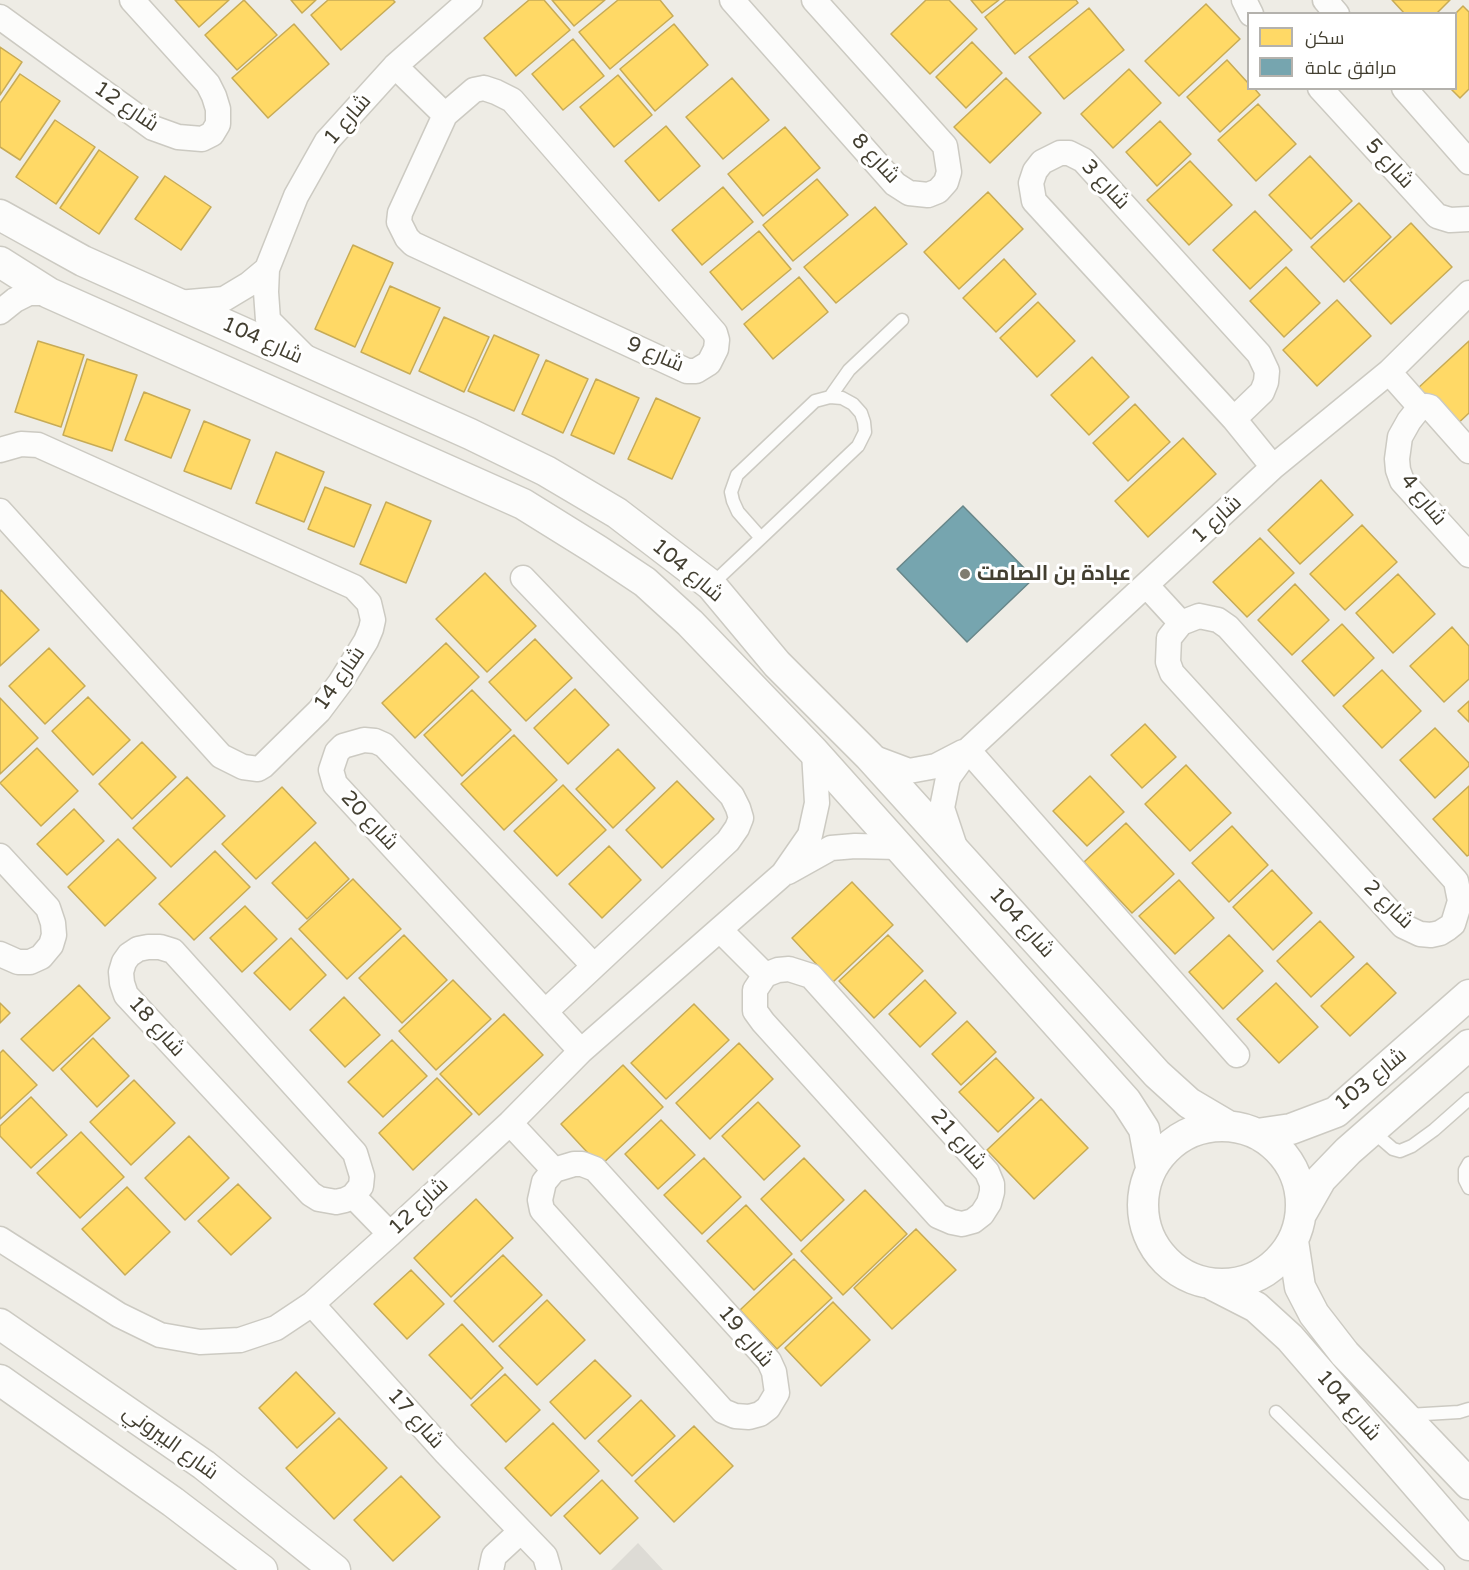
<!DOCTYPE html>
<meta charset="utf-8">
<style>
body{margin:0}
#map{position:relative;width:1469px;height:1570px;overflow:hidden;background:#eeece5;font-family:"Varela Round",Cairo,sans-serif}
canvas{display:block}
.legend{position:absolute;left:1247px;top:12px;width:210px;height:78px;box-sizing:border-box;background:#fff;border:2px solid #b4b2ad;margin:0;padding:8px 10px;list-style:none;font-size:18px;color:#433f31}
.legend li{display:flex;align-items:center;gap:12px;height:30px}
.legend b{width:30px;border:2px solid #b4b2ad}
</style>
<div id="map">
<canvas width="1469" height="1570"></canvas>
<ul class="legend">
<li><b style="height:16px;background:#ffd966"></b>سكن</li>
<li><b style="height:16px;background:#76a5af"></b>مرافق عامة</li>
</ul>
</div>
<script>
const ctx = document.querySelector('canvas').getContext('2d');
ctx.lineJoin = 'round';
function fill(path, color) { ctx.fillStyle = color; ctx.fill(path, 'evenodd'); }
const shape = rows => new Path2D(rows.map(r => 'M' + r).join(''));
function trace(path, color, width, dash) { ctx.strokeStyle = color; ctx.lineWidth = width; ctx.lineCap = dash ? 'butt' : 'round'; ctx.setLineDash(dash || []); ctx.stroke(path); }
function write(font, color, halo, rows, align = 'center') {
  ctx.font = font + ' "Varela Round",Cairo,sans-serif'; ctx.lineWidth = 6; ctx.setLineDash([]); ctx.textBaseline = 'middle'; ctx.strokeStyle = halo; ctx.fillStyle = color; for (const [text, x, y, turn = 0] of rows) {
    ctx.save(); ctx.translate(x, y); ctx.rotate((+turn || 0) * Math.PI / 180); ctx.textAlign = isNaN(turn) ? turn : align; if (halo) ctx.strokeText(text, 0, 0); ctx.fillText(text, 0, 0); ctx.restore();
  }
}
fill(shape([
 [638,1543,663,1570,611,1570]
]), '#dddbd5');
const homes = shape([
 [175,0,229,0,199,27,175,0],
 [244,0,277,35,237,70,205,35,244,0],
 [291,0,316,0,302,13,291,0],
 [328,0,393,0,395,2,341,50,311,15,328,0],
 [529,0,544,0,570,30,516,76,484,38,529,0],
 [552,0,605,0,574,26,552,0],
 [618,0,660,0,673,16,610,69,579,32,618,0],
 [926,0,949,0,977,29,930,74,891,34,926,0],
 [971,0,999,0,982,13,971,0],
 [1006,0,1076,0,1078,3,1015,54,985,17,1006,0],
 [1392,0,1450,0,1436,14,1405,14,1392,0],
 [1206,4,1240,39,1179,96,1145,61,1206,4],
 [1463,6,1469,12,1469,89,1460,98,1450,88,1456,88,1455,14,1463,6],
 [1089,8,1124,50,1064,99,1029,57,1089,8],
 [294,24,329,64,268,118,232,78,294,24],
 [674,24,708,65,655,111,620,69,674,24],
 [573,39,604,76,563,110,532,74,573,39],
 [972,42,1002,73,966,108,936,77,972,42],
 [0,47,22,62,0,95,0,47],
 [1227,60,1248,83,1248,88,1254,88,1260,95,1220,132,1187,97,1227,60],
 [1129,69,1161,103,1113,148,1081,114,1129,69],
 [20,74,60,101,20,160,0,147,0,103,20,74],
 [618,75,652,115,614,147,580,107,618,75],
 [732,78,769,120,723,159,686,117,732,78],
 [1006,78,1041,113,990,163,954,127,1006,78],
 [1258,104,1296,144,1256,181,1218,140,1258,104],
 [55,120,95,147,56,204,16,177,55,120],
 [1160,121,1191,154,1157,186,1126,152,1160,121],
 [666,126,700,166,659,201,625,161,666,126],
 [785,127,820,168,763,216,728,174,785,127],
 [99,150,138,177,99,234,60,208,99,150],
 [1310,156,1352,201,1311,239,1269,195,1310,156],
 [1190,161,1232,205,1189,245,1147,200,1190,161],
 [165,176,211,207,181,250,135,219,165,176],
 [817,179,848,215,793,261,763,225,817,179],
 [723,187,753,222,702,265,672,230,723,187],
 [988,192,1023,229,959,289,924,252,988,192],
 [1359,203,1391,237,1344,282,1311,247,1359,203],
 [875,207,907,244,836,303,804,267,875,207],
 [1255,211,1292,250,1250,289,1213,250,1255,211],
 [1411,223,1452,267,1391,324,1350,280,1411,223],
 [759,231,791,269,742,310,710,272,759,231],
 [353,245,393,263,355,347,315,329,353,245],
 [1004,259,1036,294,996,332,963,298,1004,259],
 [1286,267,1320,303,1284,337,1250,301,1286,267],
 [799,277,828,312,773,359,744,324,799,277],
 [390,286,440,308,410,374,361,352,390,286],
 [1337,300,1371,336,1317,386,1283,350,1337,300],
 [1038,302,1075,341,1037,377,1000,338,1038,302],
 [444,317,489,337,464,392,419,371,444,317],
 [494,335,539,355,514,411,468,391,494,335],
 [38,341,84,355,61,427,15,412,38,341],
 [1469,341,1469,413,1453,428,1417,389,1469,341],
 [1092,357,1129,397,1089,435,1051,395,1092,357],
 [87,359,137,375,112,451,63,435,87,359],
 [546,360,588,379,563,433,522,414,546,360],
 [596,379,639,398,614,454,571,435,596,379],
 [144,392,190,410,171,458,125,440,144,392],
 [656,398,700,418,672,479,628,459,656,398],
 [1135,404,1170,442,1128,481,1093,443,1135,404],
 [204,421,250,440,231,489,184,471,204,421],
 [1183,438,1216,474,1148,537,1115,501,1183,438],
 [276,452,324,472,304,522,256,503,276,452],
 [1321,480,1353,515,1300,564,1268,530,1321,480],
 [325,487,371,505,354,547,308,529,325,487],
 [386,502,431,521,406,583,360,564,386,502],
 [1362,525,1397,562,1345,610,1310,574,1362,525],
 [1260,538,1294,573,1247,617,1213,582,1260,538],
 [485,573,536,626,487,672,436,619,485,573],
 [1398,574,1435,614,1393,653,1356,613,1398,574],
 [1295,584,1329,620,1292,655,1258,620,1295,584],
 [1,590,39,630,0,666,0,592,1,590],
 [1342,624,1374,658,1334,696,1302,661,1342,624],
 [1452,627,1469,646,1469,679,1444,702,1410,666,1452,627],
 [535,639,572,678,526,721,489,682,535,639],
 [446,643,479,677,415,738,382,703,446,643],
 [49,648,85,686,45,724,9,686,49,648],
 [1382,670,1421,711,1382,748,1343,706,1382,670],
 [575,689,609,725,568,764,534,728,575,689],
 [472,690,511,730,462,776,424,735,472,690],
 [88,697,130,740,93,775,52,731,88,697],
 [0,698,38,738,0,774,0,698],
 [1469,701,1469,722,1458,711,1469,701],
 [1145,724,1176,757,1142,788,1111,755,1145,724],
 [1435,728,1469,763,1469,766,1435,798,1400,760,1435,728],
 [514,735,557,780,504,830,461,784,514,735],
 [142,742,176,777,132,819,99,784,142,742],
 [37,748,78,791,41,826,0,783,37,748],
 [618,749,655,788,613,828,576,789,618,749],
 [1186,765,1231,813,1190,851,1145,804,1186,765],
 [1090,776,1124,812,1087,846,1053,811,1090,776],
 [187,777,225,816,171,867,133,828,187,777],
 [677,781,714,819,662,868,626,830,677,781],
 [563,785,606,830,557,876,514,831,563,785],
 [1469,786,1469,855,1467,856,1433,819,1469,786],
 [282,787,316,823,256,879,222,844,282,787],
 [74,809,104,841,67,875,37,844,74,809],
 [1126,823,1174,874,1132,913,1084,862,1126,823],
 [1232,826,1268,865,1229,902,1192,863,1232,826],
 [118,839,156,878,105,926,68,887,118,839],
 [315,842,349,879,307,919,272,883,315,842],
 [609,846,641,880,602,918,569,884,609,846],
 [215,851,250,887,194,940,159,904,215,851],
 [1272,870,1312,913,1273,950,1233,907,1272,870],
 [353,879,401,929,347,979,299,929,353,879],
 [1179,880,1214,918,1175,954,1139,916,1179,880],
 [852,882,893,925,833,982,792,938,852,882],
 [245,906,277,939,242,972,210,938,245,906],
 [1320,921,1354,957,1311,997,1277,961,1320,921],
 [404,935,447,980,402,1023,359,978,404,935],
 [888,935,923,971,874,1018,839,981,888,935],
 [1229,935,1263,971,1223,1009,1189,972,1229,935],
 [291,938,326,975,290,1010,254,973,291,938],
 [1367,963,1396,993,1350,1036,1321,1006,1367,963],
 [453,980,491,1019,436,1070,399,1031,453,980],
 [925,980,956,1013,920,1047,889,1014,925,980],
 [1276,983,1318,1027,1279,1063,1237,1019,1276,983],
 [79,985,110,1018,53,1071,21,1039,79,985],
 [344,997,380,1035,345,1067,310,1030,344,997],
 [0,1003,10,1013,0,1023,0,1003],
 [694,1004,729,1040,666,1099,631,1063,694,1004],
 [504,1014,543,1055,479,1115,440,1074,504,1014],
 [967,1021,996,1052,961,1085,932,1054,967,1021],
 [93,1038,129,1076,97,1107,61,1069,93,1038],
 [392,1040,427,1076,383,1117,348,1082,392,1040],
 [739,1043,773,1079,710,1139,676,1103,739,1043],
 [3,1050,37,1085,0,1119,0,1053,3,1050],
 [996,1058,1034,1098,998,1132,959,1092,996,1058],
 [623,1065,663,1107,600,1166,561,1124,623,1065],
 [437,1078,472,1114,413,1170,379,1133,437,1078],
 [134,1080,175,1123,131,1165,90,1122,134,1080],
 [31,1097,67,1135,31,1168,0,1136,0,1126,31,1097],
 [1041,1099,1088,1148,1034,1199,987,1150,1041,1099],
 [758,1102,800,1146,764,1180,722,1136,758,1102],
 [661,1120,695,1155,658,1189,625,1154,661,1120],
 [81,1132,124,1177,80,1218,37,1173,81,1132],
 [189,1136,229,1178,185,1220,145,1178,189,1136],
 [704,1158,741,1197,702,1234,664,1195,704,1158],
 [804,1158,844,1200,801,1241,761,1199,804,1158],
 [238,1184,271,1218,231,1255,198,1221,238,1184],
 [127,1187,170,1232,125,1275,82,1229,127,1187],
 [865,1190,907,1234,843,1295,801,1251,865,1190],
 [476,1199,513,1238,451,1297,414,1258,476,1199],
 [746,1205,792,1254,754,1290,707,1241,746,1205],
 [916,1229,956,1270,892,1329,854,1288,916,1229],
 [503,1255,542,1295,493,1342,454,1301,503,1255],
 [794,1259,832,1298,777,1349,740,1310,794,1259],
 [411,1270,444,1304,407,1339,374,1304,411,1270],
 [547,1300,585,1340,537,1385,499,1346,547,1300],
 [833,1302,870,1340,821,1386,785,1348,833,1302],
 [462,1324,503,1368,471,1399,429,1355,462,1324],
 [595,1360,631,1396,585,1439,550,1402,595,1360],
 [296,1372,335,1413,297,1448,259,1408,296,1372],
 [505,1374,540,1410,506,1442,471,1405,505,1374],
 [641,1400,675,1436,632,1476,598,1441,641,1400],
 [339,1418,387,1468,334,1519,286,1468,339,1418],
 [553,1423,599,1471,551,1516,505,1468,553,1423],
 [694,1426,733,1466,674,1522,635,1481,694,1426],
 [401,1476,440,1517,393,1561,354,1520,401,1476],
 [602,1480,638,1518,600,1554,564,1516,602,1480]
]);
fill(homes, '#ffd966');
trace(homes, '#c7ab56', 1.5);
const public = shape([
 [963,506,1034,578,967,642,897,569,963,506]
]);
fill(public, '#76a5af');
trace(public, '#678689', 1.5);
const service = shape([
 [830,397,849,370,902,320],
 [711,585,761,538,858,446,865,432,864,422,861,413,853,404,842,398,830,397,815,401,737,475,731,492,733,501,738,512,761,538],
 [1371,1130,1393,1149,1400,1151,1412,1146,1434,1130,1469,1099],
 [1469,1163,1465,1170,1465,1180,1469,1188],
 [1276,1412,1438,1570],
 [1408,1415,1459,1412,1469,1409]
]);
const minor = shape([
 [732,0,895,184,909,193,928,195,938,191,946,182,949,172,945,146,814,0],
 [1244,0,1251,14],
 [1325,0,1337,14],
 [0,17,153,128,178,137,202,139,212,134,218,124,218,109,214,96,208,84,132,0],
 [395,66,445,115],
 [484,88,496,92,512,100,715,333,717,340,716,349,709,363,696,371,687,371,413,244,407,238,399,222,400,213,445,115,474,90,484,88],
 [1320,88,1437,216,1450,220,1469,219],
 [1404,88,1469,162],
 [178,303,224,299,249,284,267,269],
 [0,312,15,300,29,293,49,293],
 [304,356,268,320,266,292,267,269,296,196,327,141,395,66,470,0],
 [1389,372,1420,407],
 [1234,419,1262,392,1266,382,1267,371,1259,354,1083,160,1069,153,1060,153,1042,162,1035,171,1031,183,1034,201,1234,419,1273,467],
 [0,450,21,444,38,445,354,587,369,603,373,620,371,629,366,641,340,683,319,711,263,766,258,769,243,767,221,756,0,511],
 [1469,451,1430,407,1426,406,1420,407,1409,421,1400,437,1397,459,1398,470,1402,481,1469,555],
 [523,578,732,796,738,808,741,818,737,828,728,841,546,1011],
 [1147,586,1181,623],
 [1199,616,1218,620,1228,627,1456,881,1460,901,1453,924,1448,928,1440,933,1431,935,1420,934,1403,926,1172,673,1168,662,1169,638,1181,623,1199,616],
 [968,750,1237,1055],
 [869,756,909,771,936,766,963,752],
 [955,847,942,808,948,778,968,750,1273,467,1389,372,1469,293],
 [0,856,48,908,53,923,54,935,51,945,41,957,30,962,18,962,0,954],
 [788,872,831,848,855,846,898,847],
 [720,930,765,975],
 [148,947,160,947,173,951,355,1153,362,1176,361,1186,353,1196,345,1200,336,1202,319,1199,311,1194,126,995,122,983,121,972,124,962,129,955,138,949,148,947],
 [789,969,811,976,987,1172,992,1184,992,1192,989,1203,982,1214,973,1221,962,1224,952,1222,938,1216,763,1022,755,1011,755,990,765,975,778,970,789,969],
 [581,1051,335,784,331,770,337,752,343,746,364,740,375,741,384,745,594,966],
 [510,1123,554,1170],
 [574,1164,582,1164,595,1169,769,1361,774,1372,777,1393,768,1408,760,1414,749,1417,735,1416,723,1411,542,1210,540,1200,544,1182,554,1170,574,1164],
 [353,1196,390,1234],
 [0,1239,119,1315,160,1335,200,1342,240,1340,276,1328,312,1304,390,1234,510,1123,581,1051,783,874,810,835,817,803,814,752],
 [312,1304,446,1453,545,1556,549,1570],
 [491,1570,494,1556,520,1532]
]);
const tertiary = shape([
 [0,215,83,261,470,434,546,471,617,513,711,585,777,664,869,756,1157,1074,1189,1103,1228,1126],
 [0,262,49,293,523,504,597,550,645,582,690,623,814,752,1126,1101,1144,1129,1151,1167],
 '1143 1205a79 79 0 1 1 158 0a79 79 0 1 1-158 0Z',
 [1257,1134,1291,1129,1336,1112,1469,995],
 [1301,1214,1321,1179,1348,1151,1469,1045],
 [1293,1241,1300,1287,1314,1314,1345,1354,1469,1484],
 [1213,1285,1256,1307,1290,1338,1469,1545],
 [0,1324,204,1465,335,1570],
 [0,1380,173,1502,262,1570]
]);
trace(service, '#cccac2', 15);
trace(minor, '#cccac2', 27);
trace(tertiary, '#cccac2', 33);
trace(service, '#fcfcfb', 12);
trace(minor, '#fcfcfb', 24);
trace(tertiary, '#fcfcfb', 30);
for (const [x, y, r, color] of [
 [965,574,6,"#7f7c70"]
]) { const dot = new Path2D(); dot.arc(x, y, r, 0, 2 * Math.PI); ctx.fillStyle = color; ctx.fill(dot); trace(dot, '#fff', 2); }
write('21px', '#433f31', '#fff', [
 ["شارع 12",126,107,34],
 ["شارع 1",348,120,-49],
 ["شارع 8",875,159,47],
 ["شارع 5",1389,164,47],
 ["شارع 3",1105,185,47],
 ["شارع 104",262,341,24],
 ["شارع 9",655,355,23],
 ["شارع 4",1423,500,51],
 ["شارع 1",1217,520,-43],
 ["شارع 104",687,571,40],
 ["شارع 14",340,679,-55],
 ["شارع 20",369,821,47],
 ["شارع 2",1388,905,44],
 ["شارع 104",1021,923,48],
 ["شارع 18",156,1027,48],
 ["شارع 103",1371,1080,-39],
 ["شارع 21",958,1140,49],
 ["شارع 12",419,1207,-43],
 ["شارع 19",745,1337,50],
 ["شارع 104",1348,1406,49],
 ["شارع 17",415,1419,48],
 ["شارع البيروني",170,1443,36]
]);
write('bold 21px', '#433f31', '#fff', [
 ["عبادة بن الصامت",977,574]
], 'left');
</script>
